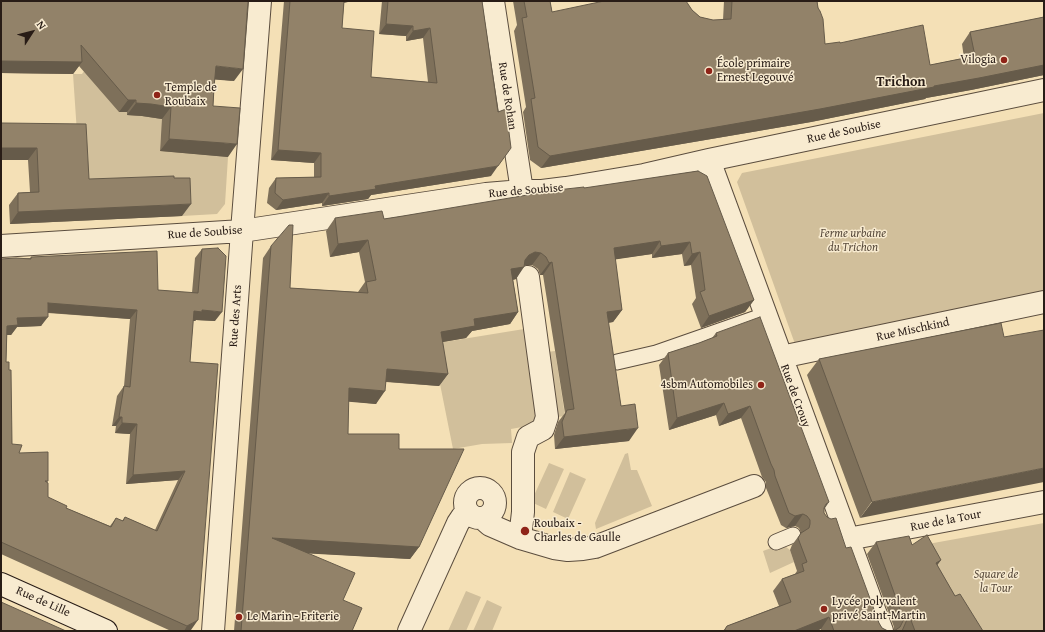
<!DOCTYPE html>
<meta charset="utf-8">
<style>
body{margin:0}
#map{position:relative;width:1045px;height:632px;overflow:hidden;background:#f4e0b6;font-family:"Gentium Book Plus",serif}
canvas{display:block}
.frame{position:absolute;inset:0;border:2px solid #281c16;pointer-events:none}
.north{position:absolute;left:12px;top:12px;width:40px;height:40px;-webkit-text-stroke:3px #f8ebd0;paint-order:stroke;rotate:54deg;font-size:11px;font-weight:700;line-height:16px;text-align:center;color:#281c16}
.north::after{content:'';display:block;margin:auto;width:14px;height:18px;background:#281c16;clip-path:polygon(50% 0,100% 100%,50% 72%,0 100%)}
</style>
<div id="map">
<canvas width="1045" height="632"></canvas>
<div class="frame"></div>
<div class="north">N</div>
</div>
<script>
const ctx = document.querySelector('canvas').getContext('2d');
ctx.lineJoin = 'round';
function fill(path, color) { ctx.fillStyle = color; ctx.fill(path, 'evenodd'); }
const shape = rows => new Path2D(rows.map(r => 'M' + r).join(''));
function trace(path, color, width, dash) { ctx.strokeStyle = color; ctx.lineWidth = width; ctx.lineCap = dash ? 'butt' : 'round'; ctx.setLineDash(dash || []); ctx.stroke(path); }
function write(font, color, halo, rows, align = 'center') {
  ctx.font = font + ' "Gentium Book Plus",serif'; ctx.lineWidth = 3; ctx.setLineDash([]); ctx.textBaseline = 'middle'; ctx.strokeStyle = halo; ctx.fillStyle = color; for (const [text, x, y, turn = 0] of rows) {
    ctx.save(); ctx.translate(x, y); ctx.rotate((+turn || 0) * Math.PI / 180); ctx.textAlign = isNaN(turn) ? turn : align; if (halo) ctx.strokeText(text, 0, 0); ctx.fillText(text, 0, 0); ctx.restore();
  }
}
fill(shape([
 [97,53,127,112,172,116,161,135,160,151,228,157,225,204,217,214,182,216,81,192,73,74,82,74],
 [1044,113,1044,291,795,344,737,182,742,173],
 [524,329,539,424,511,429,512,443,482,444,453,449,432,344],
 [555,351,565,416,557,417,547,352],
 [628,453,631,470,637,470,652,506,596,529,595,523,625,454],
 [549,463,564,469,546,509,531,502],
 [570,472,586,479,568,519,553,512],
 [1044,523,1044,631,969,631,917,546],
 [782,544,790,550,794,562,770,573,763,551],
 [466,591,481,597,466,631,448,631],
 [487,600,502,607,492,631,473,631]
]), '#d1bf9b');
const lane = shape([
 [617,362,656,353,765,315],
 [776,542,793,535]
]);
const street = shape([
 [493,1,522,191],
 [709,160,882,631],
 [1,246,242,231,486,194,522,191,542,191,566,188,644,175,709,160,1044,90],
 [781,357,1044,302],
 '465 503a15 15 0 1 1 30 0a15 15 0 1 1-30 0Z',
 [482,518,490,525,520,538,554,548,568,550,583,549,595,547,754,486],
 [520,538,523,512,523,452,528,437,543,429,547,417,528,277],
 [848,539,1044,502],
 [213,631,242,231,260,1],
 [409,631,458,523,462,517,468,512]
]);
const secondary = shape([
 [1,584,106,631]
]);
trace(lane, '#5b4d3e', 17);
trace(street, '#5b4d3e', 24);
trace(secondary, '#281c16', 24);
trace(lane, '#f8ebd0', 15);
trace(street, '#f8ebd0', 22);
trace(secondary, '#f8ebd0', 22);
fill(shape([
 [1,1,234,81,215,79,213,106,228,157,160,151,162,119,142,116,127,115,127,112,119,112,79,66,73,74,1,73],
 [284,1,352,1,344,3,342,28,371,77,428,82,423,38,406,41,406,36,379,34,382,1,482,1,491,176,371,195,368,199,322,206,322,203,276,210,267,203,269,188,276,178,314,177,314,163,271,160],
 [513,1,550,1,552,12,692,10,700,17,713,20,723,20,724,1,817,1,825,44,840,43,930,65,964,58,962,44,970,32,1044,17,1044,75,971,90,926,98,925,99,811,122,541,168,530,160,523,112,526,107,514,31,517,25],
 [1,123,89,179,182,216,10,224,9,205,18,193,30,192,28,160,1,160],
 [698,171,754,300,745,312,701,328,692,304,696,298,691,265,684,266,682,254,652,258,652,254,615,259,622,310,613,322,608,323,621,406,629,441,555,449,554,435,558,422,565,413,543,275,540,275,538,269,532,265,524,265,516,279,513,280,518,312,510,324,472,331,466,338,442,342,448,374,439,386,386,382,376,404,348,401,348,434,399,449,419,547,410,559,308,553,343,600,352,631,234,631,263,258,271,246,290,288,358,292,365,282,359,252,330,257,326,231,335,218,384,219,403,216],
 [202,249,215,321,196,320,195,321,193,321,190,362,191,630,188,631,171,631,1,554,1,259,31,258,31,257,158,290,192,293,195,258],
 [48,313,130,319,124,386,117,396,112,426,116,426,115,433,130,434,126,484,178,480,155,530,125,517,122,521,116,518,110,526,66,508,48,497,47,482,48,481,19,453,12,444,9,370,6,362,7,335,11,335,17,327,41,326],
 [1001,323,860,518,807,375,819,359],
 [716,333,824,509,824,513,846,548,879,623,882,628,888,631,821,631,821,629,816,631,723,631,727,626,779,606,773,591,782,579,795,574,797,571,790,550,792,545,801,533,799,528,795,526,786,528,781,525,766,488,766,482,762,477,741,418,719,426,716,415,669,430,659,365,668,353,699,343,712,338],
 [876,542,912,545,941,560,937,565,955,596,983,631,894,631,894,627,867,554]
]), '#7e705a');
fill(shape([
 [339,1,352,1,337,4],
 [386,24,413,26,406,36,379,34],
 [430,28,423,38,406,41,413,31],
 [1,61,82,62,73,74,1,73],
 [1044,65,1044,75,971,90,926,98,925,99,811,122,541,168,550,156,934,86],
 [216,66,243,69,234,81,207,79],
 [128,100,136,100,127,112,119,112],
 [136,103,151,104,171,107,162,119,142,116,127,115],
 [169,139,237,144,228,157,160,151],
 [1,148,37,148,28,160,1,160],
 [278,150,321,153,314,163,271,160],
 [498,166,491,176,371,195,368,199,322,206,329,196,375,186],
 [329,193,322,203,276,210,283,200],
 [191,204,182,216,10,224,18,212],
 [368,240,359,252,330,257,338,244],
 [660,241,652,254,605,261,614,248],
 [690,242,682,254,652,258,661,246],
 [535,252,541,253,532,265,527,265,521,267,524,267,516,279,502,282,511,269,529,255],
 [700,252,691,265,684,266,692,254],
 [552,262,543,275,540,275,549,263],
 [754,300,745,312,701,328,709,316],
 [48,303,137,310,130,319,41,312],
 [202,310,222,312,215,321,196,320,195,321,187,321,194,311],
 [622,310,613,322,598,324,607,312],
 [518,312,510,324,472,331,466,338,432,344,441,332,474,319],
 [48,317,41,326,17,327,11,335,1,335,7,326,17,318],
 [387,369,448,374,439,386,378,381],
 [349,388,385,391,376,404,340,401],
 [724,403,716,415,669,430,677,418],
 [750,406,741,418,719,426,728,414],
 [119,417,122,417,116,426,112,426],
 [122,423,137,424,130,434,115,433],
 [638,428,629,441,555,449,564,437],
 [1044,468,1044,482,860,518,872,502],
 [185,471,178,480,126,484,133,475],
 [829,502,821,514,826,504],
 [803,514,795,526,786,528,795,516],
 [272,538,419,547,410,559,263,551],
 [941,560,932,572,936,563],
 [829,617,821,629,816,631,794,631],
 [198,620,191,630,188,631,184,631,187,626]
]), '#665b4a');
const building = shape([
 [1,1,248,1,243,69,216,66,214,87,213,106,240,108,237,144,169,139,171,107,151,104,136,103,136,100,128,100,81,45,82,62,1,61,1,1],
 [290,1,344,1,342,28,374,31,371,77,437,83,430,28,413,31,413,26,386,24,388,1,482,1,498,112,506,109,511,148,498,166,375,186,376,189,329,196,329,193,283,200,275,193,276,178,321,177,321,153,278,150,290,1],
 [524,1,550,1,552,12,604,1,686,1,692,10,700,17,713,20,731,19,732,1,817,1,818,8,820,11,823,19,825,44,840,42,840,43,923,25,930,65,975,56,970,32,1044,17,1044,65,979,78,934,86,934,87,820,109,550,156,538,147,531,99,535,98,522,18,527,17,524,1],
 [1,123,86,124,89,179,174,176,174,178,190,178,191,204,18,212,18,193,39,192,37,148,1,148,1,123],
 [698,171,707,176,754,300,709,316,700,292,705,290,700,252,692,254,690,242,661,246,660,241,614,248,622,310,607,312,621,406,635,404,638,428,564,437,562,422,567,410,574,409,552,262,549,263,546,257,541,253,535,252,529,255,525,260,524,267,511,269,518,312,474,319,475,326,441,332,448,374,387,369,385,391,349,388,348,434,399,434,399,449,464,449,419,547,272,538,355,573,343,600,362,608,352,631,241,631,271,246,289,225,293,225,290,288,368,293,366,282,376,280,368,240,338,244,335,218,382,211,384,219,403,216,557,190,584,187,584,188,698,171],
 [218,248,226,256,222,312,202,310,202,312,194,311,190,362,218,364,198,620,187,626,1,542,1,259,16,258,31,259,31,257,157,251,158,290,198,293,202,249,218,248],
 [48,303,137,310,130,387,124,386,119,417,122,417,122,423,137,424,133,475,185,471,157,531,125,517,123,521,116,518,111,527,66,508,67,506,48,497,48,483,45,481,48,481,48,452,19,453,22,445,12,444,11,370,9,370,9,362,6,362,7,326,18,325,17,318,48,317,48,303],
 [760,317,829,502,826,504,824,508,824,513,827,517,831,519,836,518,846,548,851,547,879,623,882,628,888,631,834,631,829,617,794,631,724,631,727,626,791,602,782,579,804,571,802,564,807,562,798,538,801,533,809,528,810,524,810,520,807,516,803,514,795,516,789,513,775,476,774,470,771,464,750,406,728,414,724,403,677,418,668,353,699,343,717,336,716,333,760,317],
 [1001,323,1004,337,1044,330,1044,468,872,502,819,359,1001,323],
 [927,535,941,560,936,563,955,596,960,594,983,631,915,631,909,615,902,631,890,631,894,631,900,627,903,621,902,615,876,542,909,536,912,545,927,535],
 [1,602,66,631,1,631,1,602]
]);
fill(building, '#928269');
trace(building, '#665b4a', 1);
for (const [x, y, r, color] of [
 [1004,60,4,"#8f2418"],
 [709,71,4,"#8f2418"],
 [157,95,4,"#8f2418"],
 [761,385,4,"#8f2418"],
 [525,531,5,"#8f2418"],
 [824,609,4,"#8f2418"],
 [239,617,4,"#8f2418"]
]) { const dot = new Path2D(); dot.arc(x, y, r, 0, 2 * Math.PI); ctx.fillStyle = color; ctx.fill(dot); trace(dot, '#f8ebd0', 1.5); }
write('12px', '#281c16', '#f8ebd0', [
 ["Vilogia",996,60,"right"],
 ["École primaire",717,64],
 ["Ernest Legouvé",717,78],
 ["Temple de",165,88],
 ["Roubaix",165,102],
 ["4sbm Automobiles",753,385,"right"],
 ["Roubaix -",534,524],
 ["Charles de Gaulle",534,538],
 ["Lycée polyvalent",832,602],
 ["privé Saint-Martin",832,616],
 ["Le Marin - Friterie",247,617]
], 'left');
write('12px', '#281c16', '#f8ebd0', [
 ["Rue de Rohan",507,96,81],
 ["Rue de Soubise",844,132,-12],
 ["Rue de Soubise",526,191,-5],
 ["Rue de Soubise",205,233,-4],
 ["Rue des Arts",236,316,-86],
 ["Rue Mischkind",913,330,-12],
 ["Rue de Crouy",795,396,70],
 ["Rue de la Tour",946,521,-11],
 ["Rue de Lille",43,602,24]
]);
write('italic 12px', '#5b4d3e', '#f8ebd0', [
 ["Ferme urbaine",853,234],
 ["du Trichon",853,248],
 ["Square de",996,575],
 ["la Tour",996,589]
]);
write('bold 14px', '#281c16', '#f8ebd0', [
 ["Trichon",901,82]
]);
</script>
